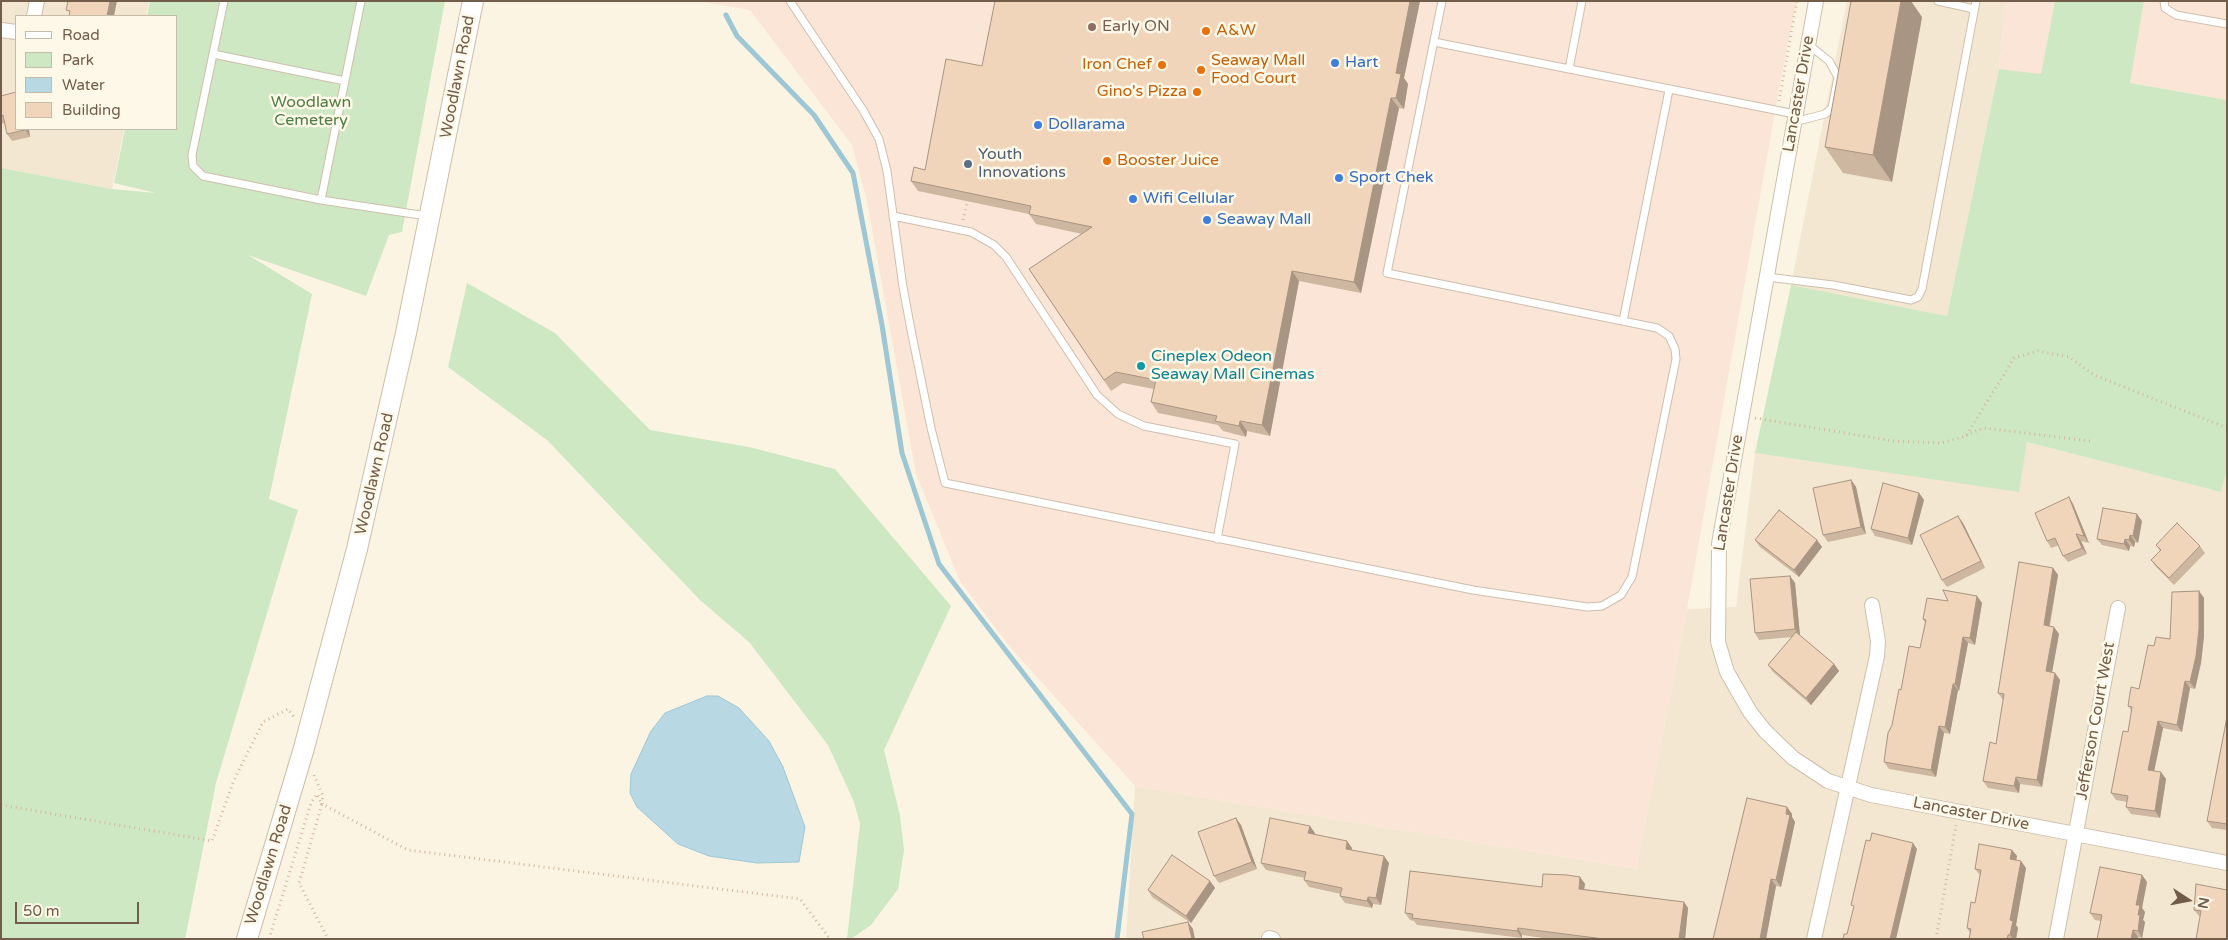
<!DOCTYPE html>
<style>
body{margin:0}
#map{position:relative;width:2228px;height:940px;overflow:hidden;background:#fbf4e2;font-family:"Varela Round",sans-serif}
canvas{display:block}
.frame{position:absolute;inset:0;border:2px solid #725c4a;pointer-events:none}
.legend{position:absolute;left:15px;top:15px;width:162px;height:115px;box-sizing:border-box;background:#fef8e8;border:1px solid #c6baa9;margin:0;padding:6px 9px;list-style:none;font-size:15px;color:#725c4a}
.legend li{display:flex;align-items:center;gap:10px;height:25px}
.legend b{width:25px;border:1px solid #c6baa9}
.north{position:absolute;left:2163px;top:875px;width:50px;height:50px;-webkit-text-stroke:4px #fef8e8;paint-order:stroke;rotate:101deg;font-size:14px;font-weight:700;line-height:20px;text-align:center;color:#725c4a}
.north::after{content:'';display:block;margin:auto;width:18px;height:22px;background:#725c4a;clip-path:polygon(50% 0,100% 100%,50% 72%,0 100%)}
.scale{position:absolute;left:15px;top:902px;width:124px;height:22px;box-sizing:border-box;border:2px solid #725c4a;border-top:0;padding-left:6px;font-size:15px;line-height:18px;white-space:nowrap;color:#725c4a;-webkit-text-stroke:4px #fef8e8;paint-order:stroke}
</style>
<div id="map">
<canvas width="2228" height="940"></canvas>
<div class="frame"></div>
<ul class="legend">
<li><b style="height:6px;background:#fff"></b>Road</li>
<li><b style="height:14px;background:#cde8c2"></b>Park</li>
<li><b style="height:14px;background:#b8d9e4"></b>Water</li>
<li><b style="height:14px;background:#f0d5bb"></b>Building</li>
</ul>
<div class="north">N</div>
<div class="scale">50 m</div>
</div>
<script>
const ctx = document.querySelector('canvas').getContext('2d');
ctx.lineJoin = 'round';
function fill(path, color) { ctx.fillStyle = color; ctx.fill(path, 'evenodd'); }
const shape = rows => new Path2D(rows.map(r => 'M' + r).join(''));
function trace(path, color, width, dash) { ctx.strokeStyle = color; ctx.lineWidth = width; ctx.lineCap = dash ? 'butt' : 'round'; ctx.setLineDash(dash || []); ctx.stroke(path); }
function write(font, color, halo, rows, align = 'center') {
  ctx.font = font + ' "Varela Round",sans-serif'; ctx.lineWidth = 5; ctx.setLineDash([]); ctx.textBaseline = 'middle'; ctx.strokeStyle = halo; ctx.fillStyle = color; for (const [text, x, y, turn = 0] of rows) {
    ctx.save(); ctx.translate(x, y); ctx.rotate((+turn || 0) * Math.PI / 180); ctx.textAlign = isNaN(turn) ? turn : align; if (halo) ctx.strokeText(text, 0, 0); ctx.fillText(text, 0, 0); ctx.restore();
  }
}
fill(shape([
 [1,1,149,1,146,16,16,16,16,129,124,129,112,189,1,168],
 [1847,1,2006,1,1999,69,1947,316,1791,285],
 [2027,442,2221,492,2227,469,2227,939,1126,939,1135,786,1636,869,1687,609,1736,607,1755,453,2019,491]
]), '#f3e7d1');
fill(shape([
 [698,1,1797,1,1782,72,1687,609,1636,869,1135,786,1010,647,960,581,916,474,867,201,852,145,750,10],
 [2006,1,2055,1,2041,75,1999,69],
 [2144,1,2227,1,2227,100,2130,83]
]), '#fbe5d6');
fill(shape([
 [150,1,445,1,402,232,389,235,366,296,248,255,312,294,269,499,298,510,216,783,185,939,1,939,1,168,112,189,156,193,114,183,125,129,176,129,176,16,147,16],
 [2055,1,2144,1,2130,83,2227,100,2227,469,2221,492,2027,442,2019,492,1755,453,1791,285,1947,316,1999,69,2041,74],
 [467,283,555,333,650,430,749,447,835,469,951,606,884,750,900,816,904,850,898,889,871,925,851,939,847,939,860,824,854,802,828,745,749,642,700,600,547,440,448,367]
]), '#cde8c2');
const water = shape([
 [707,696,718,696,739,708,769,741,783,767,805,827,799,862,757,863,709,856,678,844,637,807,630,793,631,774,651,731,665,713,707,696]
]);
fill(water, '#b8d9e4');
trace(water, '#9ec7d5', 1);
trace(shape([
 [726,15,737,36,814,115,853,173,882,325,902,453,939,564,1132,814,1117,939]
]), '#9ec7d5', 5);
const service = shape([
 [224,1,192,155,193,166,203,176,321,200,361,1],
 [790,1,863,110,879,139,887,171,903,287,911,330,931,428,945,483,1473,590,1587,607,1602,606,1621,595,1632,577,1676,359,1675,349,1669,336,1657,328,1387,273,1442,1],
 [1938,1,1974,9],
 [2164,1,2165,8,2176,15,2227,24],
 [1434,42,1795,114],
 [213,54,345,81],
 [1569,69,1582,1],
 [1794,122,1825,114,1832,108,1838,77,1829,61,1809,45],
 [321,200,427,216],
 [893,216,971,232,994,245,1006,257,1097,395,1118,414,1144,426,1235,444,1217,539],
 [1767,277,1833,285,1911,300,1918,297,1922,289,1976,1],
 [1623,321,1669,90]
]);
const minor = shape([
 [1816,1,1719,544,1718,642,1727,672,1750,712,1765,731,1793,758,1828,781,1871,795,2227,863],
 [34,16,37,1],
 [1,30,16,32],
 [1269,938,1273,939],
 [1814,939,1877,656,1878,641,1872,605],
 [2056,939,2118,608]
]);
const secondary = shape([
 [247,939,304,748,357,549,406,333,473,1]
]);
trace(service, '#cebfad', 9);
trace(minor, '#cebfad', 16);
trace(secondary, '#cfbda8', 22);
trace(shape([
 [1779,101,1797,1],
 [963,220,968,199],
 [1755,418,1893,441,1941,443,1966,436,2014,358,2038,351,2069,357,2094,375,2227,428],
 [1966,435,1984,428,2090,441],
 [314,775,323,796,322,804,408,850,800,899,830,939],
 [1,805,212,841,234,780,263,722,288,709,294,717],
 [269,939,311,803,317,794,322,804,299,883,328,939],
 [1936,939,1956,825]
]), '#d4b99e', 3, [1, 4]);
trace(service, '#fff', 7);
trace(minor, '#fff', 14);
trace(secondary, '#fff', 20);
fill(shape([
 [995,1,1420,1,1404,78,1408,84,1404,109,1399,108,1361,293,1299,281,1270,436,1247,431,1246,437,1223,431,1218,425,1158,413,1151,402,1154,389,1123,383,1111,391,1029,269,1082,234,1036,224,1029,214,918,191,911,181,925,170,982,66],
 [1922,17,1892,182,1843,173,1825,147],
 [1,96,16,129,34,129,29,130,30,137,12,141,7,134,4,123,1,124],
 [1851,480,1856,487,1866,534,1828,542,1823,535],
 [1919,493,1924,500,1912,545,1875,536,1871,529],
 [2069,497,2073,504,2089,543,2081,541,2087,554,2068,562,2063,556,2059,545,2051,548,2047,541],
 [2142,521,2138,543,2135,542,2134,547,2130,546,2129,551,2102,545,2097,539],
 [1963,523,1985,568,1947,587,1942,580],
 [1755,540,1817,540,1822,547,1799,577,1760,547],
 [2156,545,2200,546,2205,553,2174,585,2156,567,2151,560,2160,551],
 [2053,568,2058,575,2050,626,2059,634,2052,672,2055,673,2060,680,2042,787,2020,784,2019,793,1988,788,1983,781,1996,744,2003,700,1998,693],
 [1790,576,1795,583,1800,636,1834,664,1839,671,1811,705,1773,672,1768,665,1792,637,1759,640,1755,633],
 [1977,596,1982,603,1975,645,1968,643,1959,691,1958,690,1950,734,1944,733,1936,777,1889,769,1884,762,1892,725,1901,690,1920,648,1925,623,1923,619,1948,601],
 [2204,598,2204,636,2201,663,2195,689,2190,688,2182,732,2163,728,2154,771,2166,779,2160,818,2131,814,2126,807,2127,802,2116,800,2111,793,2128,732,2132,711,2128,706,2139,689,2154,646,2170,639],
 [2227,717,2227,830,2212,828,2207,821],
 [1787,807,1792,814,1792,817,1795,822,1781,887,1776,886,1766,939,1713,939],
 [1241,825,1257,869,1219,883,1214,876],
 [1315,833,1314,835,1352,848,1352,850,1389,863,1381,905,1373,904,1372,908,1345,903,1340,896,1341,894,1309,887,1304,880,1305,878,1266,870,1261,863],
 [2012,850,2017,856,2016,861,2026,868,2016,925,2018,928,2016,939,1969,939,1970,933,1967,928,1975,903,1980,875,1975,869],
 [2142,875,2147,882,2142,908,2145,912,2143,920,2145,922,2142,938,2138,937,2101,921,2095,920,2090,913],
 [1580,877,1585,884,1584,889,1684,902,1688,908,1685,939,1550,939,1522,935,1522,938,1417,925,1414,921,1410,920,1405,913,1542,887],
 [1210,881,1215,888,1191,923,1152,897,1148,890],
 [2227,890,2200,917,2199,916,2194,910]
]), '#ceb7a1');
fill(shape([
 [110,1,117,1,114,16,107,16],
 [1410,1,1420,1,1404,78,1408,84,1404,109,1396,98,1396,73],
 [1901,1,1911,1,1922,17,1892,182,1873,155],
 [1391,98,1399,108,1361,293,1354,282],
 [25,129,28,129,29,130,30,137],
 [1292,271,1299,281,1270,436,1262,425],
 [1240,421,1247,431,1246,437,1239,426],
 [1851,480,1856,487,1866,534,1861,527],
 [1919,493,1924,500,1912,545,1908,538],
 [2069,497,2073,504,2089,543,2084,536],
 [2137,514,2142,521,2138,543,2133,536],
 [1958,516,1963,523,1985,568,1981,561],
 [2076,534,2081,541,2087,554,2082,548],
 [2130,535,2135,542,2134,547,2129,540],
 [2125,539,2130,546,2129,551,2124,544],
 [1817,540,1822,547,1799,577,1794,570],
 [2053,568,2058,575,2048,632,2044,625],
 [1790,576,1795,583,1800,636,1795,629],
 [2199,591,2204,598,2204,636,2201,663,2195,689,2190,682],
 [1977,596,1982,603,1975,645,1970,638],
 [2054,627,2059,634,2051,678,2046,671],
 [1963,637,1968,643,1959,691,1955,684],
 [1834,664,1839,671,1811,705,1806,698],
 [2055,673,2060,680,2042,787,2037,780],
 [2185,681,2190,688,2182,732,2177,725],
 [1953,684,1958,690,1950,734,1945,727],
 [2158,721,2163,728,2153,777,2148,770],
 [1939,726,1944,733,1936,777,1931,770],
 [2161,772,2166,779,2160,818,2155,811],
 [2016,777,2020,784,2019,793,2014,786],
 [1787,807,1792,814,1792,817,1795,822,1781,887,1776,880],
 [1236,818,1241,825,1257,869,1252,862],
 [1310,826,1315,833,1313,840,1308,833],
 [1347,841,1352,848,1351,856,1346,849],
 [1913,843,1917,849,1896,939,1890,939],
 [2012,850,2017,856,2015,866,2010,859],
 [1384,856,1389,863,1381,905,1376,898],
 [2021,861,2026,868,2016,925,2018,928,2016,939,2013,939,2010,935,2010,920],
 [2142,875,2147,882,2142,908,2145,912,2143,920,2145,922,2142,938,2138,931,2136,905],
 [1580,877,1585,884,1583,896,1579,889],
 [1771,879,1776,886,1766,939,1760,939],
 [1210,881,1215,888,1191,923,1186,916],
 [1368,897,1373,904,1372,908,1367,901],
 [1684,902,1688,908,1685,939,1679,939],
 [1188,922,1193,929,1195,939,1192,939],
 [1518,928,1522,935,1522,938,1517,931],
 [2133,930,2138,937,2137,939,2131,939]
]), '#a89583');
const building = shape([
 [68,1,110,1,107,16,69,16,70,11,66,10,68,1],
 [995,1,1410,1,1396,73,1401,74,1396,98,1391,98,1354,282,1292,271,1262,425,1240,421,1239,426,1215,421,1217,416,1151,402,1156,380,1116,372,1104,380,1029,269,1092,227,1029,214,1031,206,911,181,914,167,925,170,946,59,982,66,995,1],
 [1851,1,1901,1,1873,155,1825,147,1851,1],
 [16,92,16,129,25,129,25,130,7,134,3,115,1,116,1,96,16,92],
 [1851,480,1861,527,1823,535,1813,488,1851,480],
 [1883,483,1919,493,1908,538,1871,529,1883,483],
 [2069,497,2084,536,2076,534,2082,548,2063,556,2055,538,2047,541,2035,513,2069,497],
 [2103,508,2137,514,2133,536,2130,535,2129,540,2125,539,2124,544,2097,539,2103,508],
 [1779,510,1817,540,1794,570,1755,540,1779,510],
 [1958,516,1981,561,1942,580,1920,535,1958,516],
 [2177,523,2200,546,2169,578,2151,560,2161,550,2156,545,2177,523],
 [2019,562,2053,568,2044,625,2054,627,2046,671,2055,673,2037,780,2016,777,2014,786,1983,781,1990,742,1996,744,2004,694,1998,693,2019,562],
 [1790,576,1795,629,1755,633,1750,579,1790,576],
 [1943,590,1977,596,1970,638,1963,637,1955,684,1953,684,1945,727,1939,726,1931,770,1884,762,1888,733,1892,725,1899,689,1901,690,1909,646,1920,648,1926,620,1923,619,1927,598,1948,601,1943,590],
 [2199,591,2199,629,2196,656,2190,682,2185,681,2177,725,2158,721,2148,770,2161,772,2155,811,2126,807,2128,796,2111,793,2123,731,2128,732,2132,707,2128,706,2131,687,2139,689,2148,645,2154,646,2156,637,2170,639,2172,592,2199,591],
 [1796,632,1834,664,1806,698,1768,665,1796,632],
 [2227,717,2227,824,2207,821,2227,717],
 [1747,798,1787,807,1786,814,1790,815,1776,880,1771,879,1760,939,1713,939,1747,798],
 [1236,818,1252,862,1214,876,1198,832,1236,818],
 [1270,818,1310,826,1308,833,1347,841,1346,849,1384,856,1376,898,1368,897,1367,901,1340,896,1342,888,1304,880,1306,872,1261,863,1270,818],
 [1872,833,1913,843,1890,939,1843,939,1844,934,1847,934,1854,906,1851,905,1866,840,1870,841,1872,833],
 [1979,844,2012,850,2010,859,2021,861,2010,920,2013,921,2010,935,2008,935,2007,939,1969,939,1971,929,1967,928,1971,902,1975,903,1981,870,1975,869,1979,844],
 [1172,855,1210,881,1186,916,1148,890,1172,855],
 [2100,867,2142,875,2136,905,2140,905,2138,915,2140,915,2138,931,2133,930,2131,939,2097,939,2102,915,2090,913,2100,867],
 [1410,871,1542,887,1543,874,1567,875,1580,877,1579,889,1684,902,1679,939,1604,939,1518,928,1517,931,1412,918,1413,914,1405,913,1410,871],
 [2196,884,2227,890,2227,939,2196,939,2201,911,2194,910,2196,884],
 [1188,922,1192,939,1144,939,1142,932,1188,922]
]);
fill(building, '#f0d5bb');
trace(building, '#a89583', 1);
for (const [x, y, r, color] of [
 [1092,27,5,"#8d6e63"],
 [1206,31,5,"#e8710a"],
 [1335,63,5,"#3f7fe0"],
 [1162,65,5,"#e8710a"],
 [1201,70,5,"#e8710a"],
 [1197,92,5,"#e8710a"],
 [1038,125,5,"#3f7fe0"],
 [1107,161,5,"#e8710a"],
 [968,164,5,"#5c6f8a"],
 [1339,178,5,"#3f7fe0"],
 [1133,199,5,"#3f7fe0"],
 [1207,220,5,"#3f7fe0"],
 [1141,366,5,"#0f9aa8"]
]) { const dot = new Path2D(); dot.arc(x, y, r, 0, 2 * Math.PI); ctx.fillStyle = color; ctx.fill(dot); trace(dot, '#fef8e8', 2); }
write('16px', '#785e54', '#fef8e8', [
 ["Early ON",1102,27]
], 'left');
write('16px', '#c56008', '#fef8e8', [
 ["A&W",1216,31],
 ["Seaway Mall",1211,61],
 ["Food Court",1211,79],
 ["Iron Chef",1152,65,"right"],
 ["Gino's Pizza",1187,92,"right"],
 ["Booster Juice",1117,161]
], 'left');
write('16px', '#366cbe', '#fef8e8', [
 ["Hart",1345,63],
 ["Dollarama",1048,125],
 ["Sport Chek",1349,178],
 ["Wifi Cellular",1143,199],
 ["Seaway Mall",1217,220]
], 'left');
write('16px', '#725c4a', '#fef8e8', [
 ["Woodlawn Road",458,77,-79],
 ["Lancaster Drive",1799,94,-80],
 ["Woodlawn Road",375,474,-77],
 ["Lancaster Drive",1729,493,-81],
 ["Jefferson Court West",2096,721,-80],
 ["Lancaster Drive",1971,814,11],
 ["Woodlawn Road",269,865,-73]
]);
write('16px', '#507d45', '#fef8e8', [
 ["Woodlawn",311,103],
 ["Cemetery",311,121]
]);
write('16px', '#4e5e75', '#fef8e8', [
 ["Youth",978,155],
 ["Innovations",978,173]
], 'left');
write('16px', '#0d838f', '#fef8e8', [
 ["Cineplex Odeon",1151,357],
 ["Seaway Mall Cinemas",1151,375]
], 'left');
</script>
